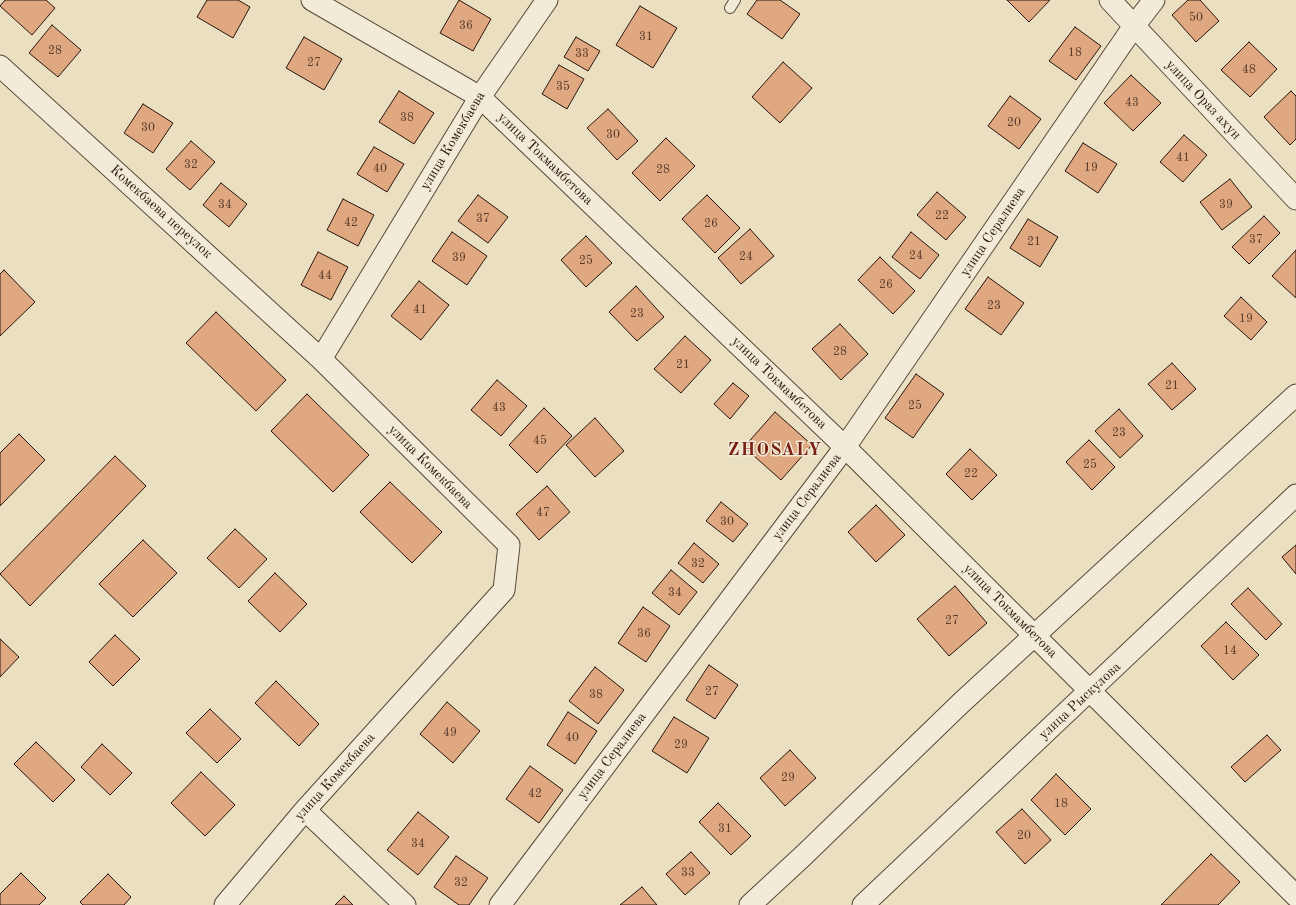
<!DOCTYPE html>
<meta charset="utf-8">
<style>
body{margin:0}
canvas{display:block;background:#eae0c1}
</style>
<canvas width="1296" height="905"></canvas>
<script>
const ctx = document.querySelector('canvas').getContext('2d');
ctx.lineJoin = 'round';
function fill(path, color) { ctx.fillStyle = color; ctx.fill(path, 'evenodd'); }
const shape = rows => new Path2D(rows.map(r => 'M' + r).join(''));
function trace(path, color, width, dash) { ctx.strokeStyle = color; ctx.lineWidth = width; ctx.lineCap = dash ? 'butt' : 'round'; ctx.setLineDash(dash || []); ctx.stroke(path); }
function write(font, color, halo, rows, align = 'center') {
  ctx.font = font + ' "Old Standard TT",serif'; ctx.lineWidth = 3; ctx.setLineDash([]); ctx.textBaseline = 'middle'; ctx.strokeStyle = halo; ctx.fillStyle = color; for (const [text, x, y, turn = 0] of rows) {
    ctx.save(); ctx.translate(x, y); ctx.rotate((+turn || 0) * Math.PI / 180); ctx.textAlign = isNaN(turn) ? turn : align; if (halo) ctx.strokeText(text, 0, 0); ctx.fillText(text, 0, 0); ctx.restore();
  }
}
const building = shape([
 [5,0,46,0,55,8,32,35,0,6,5,0],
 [207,0,238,0,250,7,233,38,197,17,207,0],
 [459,0,491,19,473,51,440,33,459,0],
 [757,0,780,0,800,14,782,39,747,14,757,0],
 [1007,0,1050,0,1029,22,1007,0],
 [1188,0,1200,0,1219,21,1196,42,1172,15,1188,0],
 [640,6,677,28,653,68,616,45,640,6],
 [52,25,81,50,58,77,29,53,52,25],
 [1075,27,1101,46,1076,80,1049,61,1075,27],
 [304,37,342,59,324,90,286,68,304,37],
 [576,37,600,51,588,71,564,57,576,37],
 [1249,42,1277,69,1250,97,1221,70,1249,42],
 [783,62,812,88,780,123,752,97,783,62],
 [559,65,584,79,567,109,542,94,559,65],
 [1131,75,1161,103,1133,131,1104,103,1131,75],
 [399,91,434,113,414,144,379,122,399,91],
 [1291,91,1296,96,1296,139,1290,145,1264,117,1291,91],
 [1010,96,1041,119,1019,149,988,126,1010,96],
 [143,104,173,123,153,153,124,133,143,104],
 [608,109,638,141,617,160,587,128,608,109],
 [1184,135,1207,155,1183,182,1160,162,1184,135],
 [666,138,695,166,660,201,632,173,666,138],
 [191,141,215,162,190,190,166,169,191,141],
 [1083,143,1117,164,1098,193,1065,171,1083,143],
 [374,147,404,164,387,192,357,174,374,147],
 [1230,179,1252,207,1222,230,1200,202,1230,179],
 [221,183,247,204,229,227,203,205,221,183],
 [937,192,966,217,946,240,917,215,937,192],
 [478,195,508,217,488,243,458,221,478,195],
 [707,195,740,228,715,253,682,219,707,195],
 [343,199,374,215,358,246,327,230,343,199],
 [1264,216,1280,233,1249,264,1232,247,1264,216],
 [1028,219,1058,237,1040,267,1010,248,1028,219],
 [750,229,774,256,741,284,718,258,750,229],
 [452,232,487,256,467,285,432,261,452,232],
 [911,232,939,255,920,279,892,257,911,232],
 [586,236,612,263,586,287,561,260,586,236],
 [1296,250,1296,298,1272,276,1296,250],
 [318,252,348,267,331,300,301,285,318,252],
 [880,257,915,291,893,314,858,280,880,257],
 [4,270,35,302,0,336,0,274,4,270],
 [988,277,1024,303,1001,335,965,309,988,277],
 [419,281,449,305,421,340,391,316,419,281],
 [636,286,664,317,637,341,609,312,636,286],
 [1241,297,1267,322,1251,340,1224,316,1241,297],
 [216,312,286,380,256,411,186,343,216,312],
 [840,324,868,354,841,380,812,349,840,324],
 [685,336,711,360,681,393,654,369,685,336],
 [1172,363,1196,389,1172,410,1148,384,1172,363],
 [916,374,944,394,913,438,885,418,916,374],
 [497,380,527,406,501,436,471,410,497,380],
 [733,383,749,396,730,419,714,404,733,383],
 [307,394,369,455,333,492,271,431,307,394],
 [544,408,572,436,537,473,509,445,544,408],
 [1119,409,1143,436,1120,458,1095,431,1119,409],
 [775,412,812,445,781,480,744,447,775,412],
 [595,418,624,451,595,477,566,445,595,418],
 [19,434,45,460,0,506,0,453,19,434],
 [1089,440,1115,467,1092,490,1066,462,1089,440],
 [970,449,997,475,972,500,946,474,970,449],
 [115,456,146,486,30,606,0,574,115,456],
 [390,482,442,532,412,563,360,512,390,482],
 [547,486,570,512,539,540,516,514,547,486],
 [721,502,748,524,733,542,706,521,721,502],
 [876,505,905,535,876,562,848,532,876,505],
 [235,529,267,559,239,588,207,558,235,529],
 [143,540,177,573,133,617,99,584,143,540],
 [694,543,719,564,703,583,678,563,694,543],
 [1296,545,1296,574,1282,557,1296,545],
 [671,570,697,592,679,615,652,593,671,570],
 [275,573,307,604,280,632,248,601,275,573],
 [955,586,987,623,949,656,917,619,955,586],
 [1248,588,1282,624,1266,640,1231,604,1248,588],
 [643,607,670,626,646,662,618,643,643,607],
 [1226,622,1259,655,1233,680,1201,646,1226,622],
 [115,635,140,659,113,686,89,662,115,635],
 [0,639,19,657,0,677,0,639],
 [709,665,738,685,715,719,686,700,709,665],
 [595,667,624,690,598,724,569,701,595,667],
 [276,681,319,724,299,746,255,703,276,681],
 [447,702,480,731,453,763,420,734,447,702],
 [210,709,241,739,217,763,186,733,210,709],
 [568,712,597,731,575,764,547,745,568,712],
 [674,717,709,738,687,773,652,751,674,717],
 [1267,735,1281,750,1245,782,1231,767,1267,735],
 [36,742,75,780,53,802,14,764,36,742],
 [102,744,132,773,110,795,81,767,102,744],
 [790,750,816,778,785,806,760,778,790,750],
 [530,766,563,790,539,823,506,799,530,766],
 [201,772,235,805,205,836,171,803,201,772],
 [1056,774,1091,809,1065,835,1031,800,1056,774],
 [718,803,751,836,731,855,699,822,718,803],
 [1022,809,1051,840,1025,864,996,832,1022,809],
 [418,812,449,837,418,875,387,850,418,812],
 [691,852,710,873,685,895,666,874,691,852],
 [1211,854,1240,882,1218,905,1161,905,1211,854],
 [456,856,488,878,469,905,459,905,434,887,456,856],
 [21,873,46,898,39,905,0,905,0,894,21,873],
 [108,874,131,897,124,905,83,905,80,902,108,874],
 [642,887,657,905,620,905,642,887],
 [344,896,353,905,335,905,344,896]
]);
fill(building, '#e0a881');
trace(building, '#29150d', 1);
const lane = shape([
 [730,8,735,0]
]);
const street = shape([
 [312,0,480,97,845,447,1296,896],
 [1110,0,1296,199],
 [0,66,321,359],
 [305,810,405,905],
 [225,905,305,810,504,590,509,545,321,359,480,97,547,0],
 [500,905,845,447,1134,26,1154,0],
 [750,905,803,856,961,703,1296,395],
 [863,905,1296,495]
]);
trace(lane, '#59483a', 12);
trace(street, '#59483a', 23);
trace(lane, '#f1ebd7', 10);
trace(street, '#f1ebd7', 21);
write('12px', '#573a2a', null, [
 ["50",1196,18],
 ["36",466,26],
 ["31",646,37],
 ["28",55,51],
 ["18",1075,53],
 ["33",582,54],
 ["27",314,63],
 ["48",1249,70],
 ["35",563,87],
 ["43",1132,103],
 ["38",407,118],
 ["20",1014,123],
 ["30",148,128],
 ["30",613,135],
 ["41",1183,158],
 ["32",191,165],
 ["19",1091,168],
 ["40",380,169],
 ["28",663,170],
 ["34",225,205],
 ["39",1226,205],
 ["22",942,216],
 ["37",483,219],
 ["42",351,223],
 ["26",711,224],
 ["37",1256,240],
 ["21",1034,242],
 ["24",916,256],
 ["24",746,257],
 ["39",459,258],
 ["25",586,261],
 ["44",325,276],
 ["26",886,285],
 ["23",994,306],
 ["41",420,310],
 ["23",637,314],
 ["19",1246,319],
 ["28",840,352],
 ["21",683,365],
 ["21",1172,386],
 ["25",915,406],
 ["43",499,408],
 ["23",1119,433],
 ["45",540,441],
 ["25",1090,465],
 ["22",971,474],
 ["47",543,513],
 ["30",727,522],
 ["32",698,564],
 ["34",675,593],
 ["27",952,621],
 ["36",644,634],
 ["14",1230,651],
 ["27",712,692],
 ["38",596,695],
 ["49",450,733],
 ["40",572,738],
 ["29",681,745],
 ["29",788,778],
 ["42",535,794],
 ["18",1061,804],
 ["31",725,829],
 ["20",1024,836],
 ["34",418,844],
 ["33",688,873],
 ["32",461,883]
]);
write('14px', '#29150d', '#f1ebd7', [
 ["улица Ораз ахун",1203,100,47],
 ["улица Комекбаева",453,141,-59],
 ["улица Токмамбетова",545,159,44],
 ["Комекбаева переулок",161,212,42],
 ["улица Сералиева",993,232,-56],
 ["улица Токмамбетова",779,383,44],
 ["улица Комекбаева",430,467,45],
 ["улица Сералиева",807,497,-53],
 ["улица Токмамбетова",1010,611,45],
 ["улица Рыскулова",1080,701,-43],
 ["улица Сералиева",612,756,-53],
 ["улица Комекбаева",335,777,-48]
]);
ctx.letterSpacing = '1px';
write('bold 18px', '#7a1f14', '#f1ebd7', [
 ["ZHOSALY",775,450]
]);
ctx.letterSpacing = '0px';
</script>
